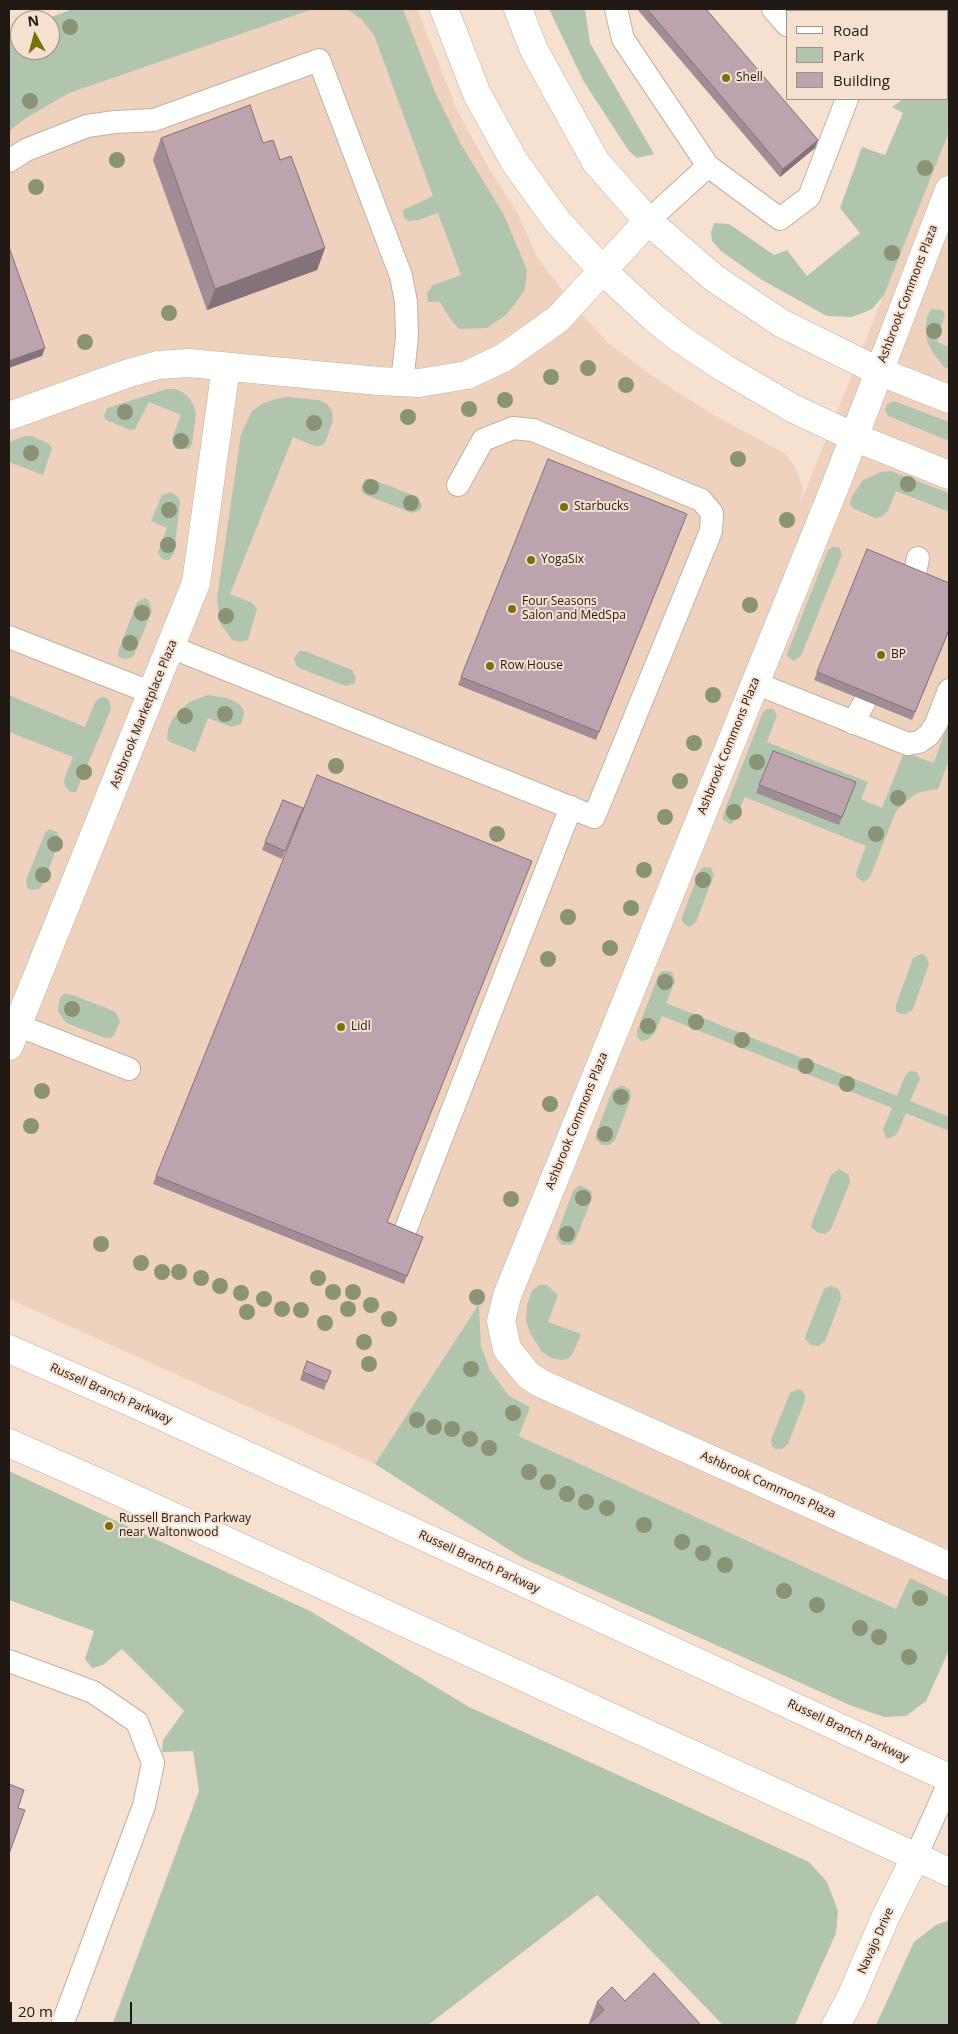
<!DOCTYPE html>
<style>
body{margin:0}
#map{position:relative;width:958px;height:2034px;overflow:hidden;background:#f6e0cf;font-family:"Open Sans",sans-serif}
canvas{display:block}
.frame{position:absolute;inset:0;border:10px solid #211914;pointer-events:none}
.legend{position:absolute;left:786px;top:10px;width:162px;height:90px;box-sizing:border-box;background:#f6e0cf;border:1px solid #a19084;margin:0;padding:6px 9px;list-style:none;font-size:15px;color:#211914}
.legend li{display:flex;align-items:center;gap:10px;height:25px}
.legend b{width:25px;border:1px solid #a19084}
.north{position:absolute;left:10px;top:10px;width:50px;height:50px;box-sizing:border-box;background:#f6e0cf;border:1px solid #a19084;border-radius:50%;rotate:353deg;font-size:14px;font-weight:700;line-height:20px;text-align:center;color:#211914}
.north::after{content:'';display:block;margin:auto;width:18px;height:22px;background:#7b6e0c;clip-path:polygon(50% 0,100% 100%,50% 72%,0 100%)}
.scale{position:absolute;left:10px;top:2002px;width:122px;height:22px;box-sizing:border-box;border:2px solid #211914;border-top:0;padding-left:6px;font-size:15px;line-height:18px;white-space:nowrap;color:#211914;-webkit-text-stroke:4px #f6e0cf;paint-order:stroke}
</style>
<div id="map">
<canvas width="958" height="2034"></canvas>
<div class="frame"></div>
<ul class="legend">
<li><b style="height:6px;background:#fff"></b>Road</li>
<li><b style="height:14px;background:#b1c5ae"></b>Park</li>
<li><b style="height:14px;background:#bca3ae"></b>Building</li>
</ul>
<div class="north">N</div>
<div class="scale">20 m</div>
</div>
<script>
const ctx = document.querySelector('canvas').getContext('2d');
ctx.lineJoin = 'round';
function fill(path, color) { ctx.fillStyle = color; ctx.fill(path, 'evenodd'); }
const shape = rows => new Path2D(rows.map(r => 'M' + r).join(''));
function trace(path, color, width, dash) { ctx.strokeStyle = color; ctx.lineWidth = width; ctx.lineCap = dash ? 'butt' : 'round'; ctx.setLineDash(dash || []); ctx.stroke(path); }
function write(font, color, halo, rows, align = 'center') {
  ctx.font = font + ' "Open Sans",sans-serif'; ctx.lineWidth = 4; ctx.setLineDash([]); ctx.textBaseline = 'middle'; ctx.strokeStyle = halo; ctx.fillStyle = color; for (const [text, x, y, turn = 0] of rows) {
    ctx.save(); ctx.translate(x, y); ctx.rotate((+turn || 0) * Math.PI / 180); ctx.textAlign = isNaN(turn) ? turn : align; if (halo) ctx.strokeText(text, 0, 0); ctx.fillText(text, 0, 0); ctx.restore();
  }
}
fill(shape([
 [73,9,417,9,457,110,488,167,518,214,537,257,575,307,608,343,651,375,712,414,784,453,795,466,803,487,800,504,949,132,949,1634,519,1436,530,1407,509,1396,490,1370,481,1346,479,1305,375,1464,9,1299,9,33,20,28,20,50,50,50,50,20,43,20]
]), '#eed2be');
fill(shape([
 [73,9,313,9,69,93,26,118,9,131,9,33,20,28,20,50,50,50,50,20,43,20],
 [347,9,403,9,435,92,462,146,504,215,527,270,525,290,506,315,487,328,459,329,449,317,440,302,428,302,427,293,433,285,461,275,438,213,418,220,409,221,404,218,403,210,433,196,374,35,361,19],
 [549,9,585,9,590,43,654,154,637,158,629,151,584,82],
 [935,9,949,9,949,132,884,295,872,309,852,317,827,316,762,280,721,251,712,241,711,232,714,223,729,224,774,255,787,250,807,276,860,233,840,208,862,147,885,155,903,113,892,107,903,99,947,99,947,11,932,11],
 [931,309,942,310,945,314,937,342,949,347,949,369,944,367,933,353,927,341,926,327,927,317],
 [167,389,176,389,184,393,190,399,194,407,196,414,192,444,189,449,176,449,173,445,172,439,181,415,149,402,135,429,130,430,106,420,104,416,107,408],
 [287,397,319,400,327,404,332,411,333,420,325,443,320,446,314,446,293,437,230,594,252,603,257,609,248,640,240,642,232,640,220,623,217,598,241,434,252,411,262,404,275,399],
 [894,401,949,422,949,441,888,416,885,410,887,404],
 [25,436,32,436,49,444,52,448,43,475,9,462,9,442],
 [891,471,949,493,949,512,896,491,888,511,881,517,875,518,852,508,850,502,852,496,863,480,881,472],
 [366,479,371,479,418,497,422,506,421,510,412,513,366,495,362,492,361,487],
 [171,492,179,498,180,503,174,553,169,560,164,560,161,558,158,552,167,528,151,521,162,495],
 [832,547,839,547,842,555,801,656,794,661,787,656,788,651,828,550],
 [145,598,149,601,152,611,134,655,131,658,123,659,118,656,119,649,137,602],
 [299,651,305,651,352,670,356,678,355,683,346,686,299,668,296,665,294,659],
 [9,695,85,727,95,702,99,698,104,697,109,700,111,709,76,792,71,792,65,786,64,780,73,757,9,732],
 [208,695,227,698,238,703,243,709,244,715,241,724,231,727,208,718,195,752,170,742,167,739,168,729,173,718,189,702],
 [767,709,774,709,777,716,767,742,868,782,861,799,882,808,904,752,934,763,949,720,949,760,938,789,920,792,911,797,896,811,870,877,864,882,857,878,856,873,866,846,745,797,733,823,730,824,723,820,723,815,763,712],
 [49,829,57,832,60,840,42,886,39,889,31,890,27,888,26,880,45,833],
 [704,867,711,868,714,875,696,922,689,927,682,922,682,917,700,870],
 [921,954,926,956,929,964,913,1009,906,1014,900,1014,896,1011,896,1005,913,958],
 [663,971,672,972,675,981,666,1003,897,1096,906,1074,910,1071,917,1072,920,1079,910,1101,949,1117,949,1131,906,1113,897,1134,890,1138,886,1138,883,1129,892,1108,662,1016,654,1034,647,1040,641,1041,637,1037,637,1031,659,974],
 [64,994,70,994,116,1012,120,1022,114,1035,111,1038,105,1038,66,1023,58,1011,60,997],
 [620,1086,624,1086,630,1090,631,1098,615,1140,609,1145,601,1145,595,1138,596,1134,612,1091],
 [839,1169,849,1175,850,1182,831,1229,825,1234,818,1233,811,1227,812,1222,831,1175],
 [580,1185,591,1191,592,1198,575,1241,570,1245,562,1245,556,1238,557,1234,573,1191],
 [539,1285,547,1285,558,1295,548,1322,581,1334,573,1353,568,1359,561,1360,552,1358,542,1352,530,1333,526,1320,527,1305,532,1291],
 [830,1286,837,1288,840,1292,841,1299,825,1341,819,1346,811,1345,805,1339,806,1334,824,1289],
 [479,1304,481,1346,490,1370,509,1396,530,1407,519,1436,896,1609,910,1578,949,1597,949,1650,926,1701,906,1716,884,1717,852,1706,522,1558,375,1464],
 [798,1389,802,1391,805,1395,805,1400,788,1444,782,1449,776,1449,772,1446,771,1440,790,1393],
 [9,1471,310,1611,469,1707,809,1862,827,1882,838,1911,836,1933,795,2025,723,2025,597,1895,428,2025,112,2025,199,1791,193,1751,162,1752,163,1740,184,1711,122,1649,103,1665,92,1668,85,1659,94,1631,9,1600],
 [949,1920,949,2025,876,2025,914,1942,936,1925]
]), '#b1c5ae');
const lane = shape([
 [616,9,623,39,708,166,780,219,809,197,847,99],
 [773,9,787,25],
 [9,161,26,150,87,126,115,122,154,120,319,60,401,276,406,302,407,337,402,382],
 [648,221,708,166],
 [914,578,918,558],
 [9,637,152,693],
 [171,647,594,817,711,531,712,513,701,500,533,430,513,428,483,440,458,485],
 [755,683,908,744,919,742,929,735,936,724,949,690],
 [853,723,865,701],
 [17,1025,129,1069],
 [405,1231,571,807],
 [9,1661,93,1692,137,1722,153,1763,144,1806,62,2025],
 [916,1856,949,1783]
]);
const street = shape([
 [444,9,477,94,514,161,557,221,603,271,654,318,679,338,724,368,792,408,854,437,949,475],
 [518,9,534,50,596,162,648,221,714,278,781,323,878,371,949,399],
 [949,190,838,479,507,1296,501,1321,507,1349,528,1375,540,1383,949,1566],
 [9,416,129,373,158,365,189,363,379,381,419,383,467,375,503,358,558,319,648,221],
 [9,1046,196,583,226,367],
 [836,2025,851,1997,885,1918,916,1856]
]);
const secondary = shape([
 [9,1349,144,1408,949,1778],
 [9,1443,102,1484,949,1872]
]);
trace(lane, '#c5afa0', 24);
trace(street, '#c5afa0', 29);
trace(secondary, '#c5afa0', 29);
trace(lane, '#fff', 22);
trace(street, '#fff', 28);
trace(secondary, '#fff', 28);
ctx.fillStyle = '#8a9475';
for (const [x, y] of [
 [70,27],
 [30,101],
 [117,160],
 [925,168],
 [36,187],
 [892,253],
 [169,313],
 [934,331],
 [85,342],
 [588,368],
 [551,377],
 [626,385],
 [505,400],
 [469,409],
 [125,412],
 [408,417],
 [314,423],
 [181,441],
 [31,453],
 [738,459],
 [908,484],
 [371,487],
 [411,503],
 [169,510],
 [787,520],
 [168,545],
 [750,605],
 [142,613],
 [226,616],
 [130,643],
 [713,695],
 [225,714],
 [185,716],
 [694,743],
 [757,762],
 [336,766],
 [84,772],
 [680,781],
 [898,798],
 [734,812],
 [665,817],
 [497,834],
 [876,834],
 [55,844],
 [644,870],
 [43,875],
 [703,880],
 [631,908],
 [568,917],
 [610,948],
 [548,959],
 [665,982],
 [72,1009],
 [696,1022],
 [648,1026],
 [742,1040],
 [806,1066],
 [847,1084],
 [42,1091],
 [621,1097],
 [550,1104],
 [31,1126],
 [605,1134],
 [583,1198],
 [511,1199],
 [567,1234],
 [101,1244],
 [141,1263],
 [162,1272],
 [179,1272],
 [201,1278],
 [318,1278],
 [220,1286],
 [333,1292],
 [353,1292],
 [241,1293],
 [477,1297],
 [264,1299],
 [371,1305],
 [282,1309],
 [348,1309],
 [301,1310],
 [247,1312],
 [389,1319],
 [325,1323],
 [364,1342],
 [369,1364],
 [471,1369],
 [513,1413],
 [417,1420],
 [434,1427],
 [452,1429],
 [470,1439],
 [489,1448],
 [529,1472],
 [548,1482],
 [567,1494],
 [586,1502],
 [607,1508],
 [644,1525],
 [682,1542],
 [703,1553],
 [725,1565],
 [784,1591],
 [920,1598],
 [817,1605],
 [860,1628],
 [879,1637],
 [909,1657]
]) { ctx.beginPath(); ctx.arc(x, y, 8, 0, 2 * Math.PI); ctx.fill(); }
fill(shape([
 [637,9,706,9,815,148,780,177],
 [868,9,918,9,915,11,870,11],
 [161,138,263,143,280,160,325,248,317,270,207,310,153,160],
 [684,522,596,740,458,685,461,677],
 [949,631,912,720,814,680,817,672],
 [773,751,856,782,839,825,756,793],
 [303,808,282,859,262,850,265,842],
 [156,1176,387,1222,423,1237,404,1284,153,1184],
 [307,1361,331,1371,324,1390,300,1380],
 [625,2001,589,2023,597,2002]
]), '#a28c96');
fill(shape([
 [912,9,918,9,915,11,909,11],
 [818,140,815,148,780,177,783,169],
 [325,248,317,270,207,310,215,289],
 [45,348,42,356,9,368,9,361]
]), '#84727a');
const building = shape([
 [647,9,706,9,818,140,783,169,647,9],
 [878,9,912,9,909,11,880,11,878,9],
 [250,105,263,143,273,140,280,160,291,156,325,248,215,289,161,138,250,105],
 [9,247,45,348,9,361,9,247],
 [548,459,687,514,599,732,461,677,548,459],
 [867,549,949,583,949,630,915,712,817,672,867,549],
 [773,751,856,782,842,817,759,785,773,751],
 [317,775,532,861,387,1222,423,1237,407,1276,156,1176,317,775],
 [283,800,303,808,285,851,265,842,283,800],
 [307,1361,331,1371,327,1382,303,1372,307,1361],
 [9,1784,24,1790,18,1808,25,1810,9,1854,9,1784],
 [654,1973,701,2025,588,2025,604,2010,597,2002,612,1987,625,2001,654,1973]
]);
fill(building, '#bca3ae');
trace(building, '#84727a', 1);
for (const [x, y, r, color] of [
 [726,78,5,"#7b6e0c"],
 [564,507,5,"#7b6e0c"],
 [531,560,5,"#7b6e0c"],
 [512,609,5,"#7b6e0c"],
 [881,655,5,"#7b6e0c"],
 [490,666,5,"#7b6e0c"],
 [341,1027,5,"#7b6e0c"],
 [109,1526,5,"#7b6e0c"]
]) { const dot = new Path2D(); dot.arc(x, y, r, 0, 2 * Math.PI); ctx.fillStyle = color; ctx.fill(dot); trace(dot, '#f6e0cf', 2); }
write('12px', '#211914', '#f6e0cf', [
 ["Shell",736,78],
 ["Starbucks",574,507],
 ["YogaSix",541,560],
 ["Four Seasons",522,602],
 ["Salon and MedSpa",522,616],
 ["BP",891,655],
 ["Row House",500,666],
 ["Lidl",351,1027],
 ["Russell Branch Parkway",119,1519],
 ["near Waltonwood",119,1533]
], 'left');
write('12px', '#211914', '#f6e0cf', [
 ["Ashbrook Commons Plaza",908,294,-69],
 ["Ashbrook Marketplace Plaza",144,714,-68],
 ["Ashbrook Commons Plaza",729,746,-68],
 ["Ashbrook Commons Plaza",577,1121,-68],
 ["Russell Branch Parkway",111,1394,24],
 ["Ashbrook Commons Plaza",768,1485,24],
 ["Russell Branch Parkway",479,1562,25],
 ["Russell Branch Parkway",848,1731,25],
 ["Navajo Drive",876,1941,-66]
]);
</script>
